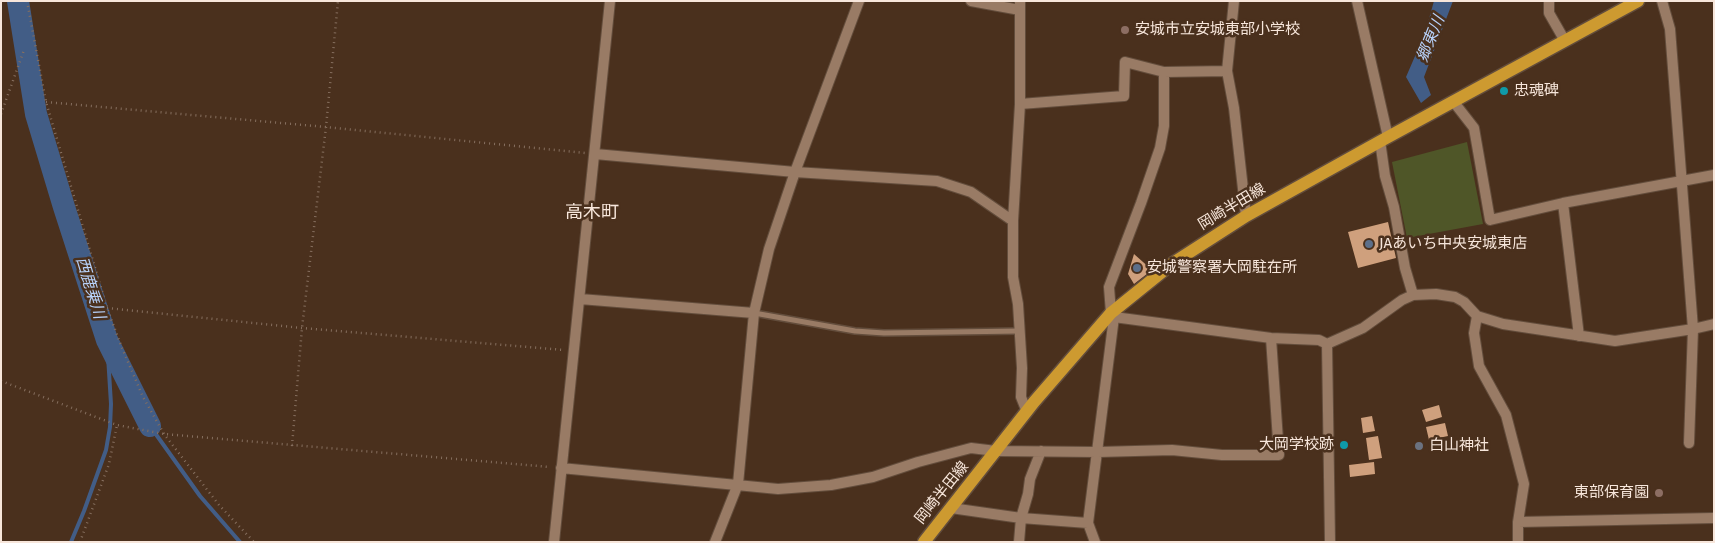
<!DOCTYPE html>
<meta charset="utf-8">
<style>
body{margin:0}
#map{position:relative;width:1715px;height:543px;overflow:hidden;background:#4a301d;font-family:"Fira Sans",sans-serif}
canvas{display:block}
.frame{position:absolute;inset:0;border:2px solid #f7e6db;pointer-events:none}
</style>
<div id="map">
<canvas width="1715" height="543"></canvas>
<div class="frame"></div>
</div>
<script>
const ctx = document.querySelector('canvas').getContext('2d');
ctx.lineJoin = 'round';
function fill(path, color) { ctx.fillStyle = color; ctx.fill(path, 'evenodd'); }
const shape = rows => new Path2D(rows.map(r => 'M' + r).join(''));
function trace(path, color, width, dash) { ctx.strokeStyle = color; ctx.lineWidth = width; ctx.lineCap = dash ? 'butt' : 'round'; ctx.setLineDash(dash || []); ctx.stroke(path); }
function write(font, color, halo, rows, align = 'center') {
  ctx.font = font + ' "Fira Sans","Noto Sans JP",sans-serif'; ctx.lineWidth = 5; ctx.setLineDash([]); ctx.textBaseline = 'middle'; ctx.strokeStyle = halo; ctx.fillStyle = color; for (const [text, x, y, turn = 0] of rows) {
    ctx.save(); ctx.translate(x, y); ctx.rotate((+turn || 0) * Math.PI / 180); ctx.textAlign = isNaN(turn) ? turn : align; if (halo) ctx.strokeText(text, 0, 0); ctx.fillText(text, 0, 0); ctx.restore();
  }
}
fill(shape([
 [1467,142,1483,224,1407,238,1392,162]
]), '#4f5628');
fill(shape([
 [1434,1,1453,1,1424,77,1431,95,1421,103,1406,77,1425,33]
]), '#425d86');
trace(shape([
 [150,426,200,496,240,542],
 [71,542,84,511,106,450,110,427,111,404,107,340]
]), '#425d86', 4);
trace(shape([
 [18,1,36,114,64,207,107,340,150,426]
]), '#425d86', 22);
fill(shape([
 [1388,222,1396,258,1358,268,1348,232],
 [1134,254,1152,270,1134,284,1128,274],
 [1439,405,1442,417,1426,422,1422,410],
 [1372,416,1375,431,1363,433,1361,418],
 [1445,423,1448,436,1429,440,1426,427],
 [1378,436,1382,458,1369,460,1366,438],
 [1374,462,1375,474,1350,477,1349,465]
]), '#cfa07d');
const lane = shape([
 [754,313,855,331,884,333,1019,331]
]);
const street = shape([
 [971,1,1020,10],
 [1020,1,1020,104,1013,221,1013,277,1018,304,1022,368,1021,397,1027,412],
 [1234,1,1227,71,1234,108,1246,216],
 [1357,1,1388,137],
 [1549,1,1549,13,1565,41],
 [1662,1,1670,29,1693,329,1689,443],
 [1164,72,1164,126,1160,148,1141,203,1109,287,1111,313,1114,317,1271,338,1319,340,1327,344,1363,328,1402,300,1413,295,1436,294,1455,297,1464,302,1477,316,1503,324,1615,341,1693,329,1714,324],
 [1453,101,1474,128,1490,220,1563,203,1714,175],
 [1020,104,1124,96,1125,62,1164,72,1227,71],
 [1380,141,1385,176,1394,207,1405,268,1413,295],
 [595,154,795,172,937,181,971,192,1013,221],
 [1563,203,1579,336],
 [580,299,754,313],
 [1477,316,1474,333,1479,366,1506,415,1524,484,1518,522,1518,542],
 [1327,344,1330,542],
 [561,468,778,489,831,485,873,477,918,462,971,448,996,451,1098,452,1172,450,1222,455,1279,455,1271,338],
 [951,508,1021,518,1088,523],
 [1518,522,1714,518],
 [554,542,610,1],
 [715,542,738,484,754,313,769,249,795,172,859,1],
 [1019,542,1021,518,1028,494,1030,479,1041,451],
 [1095,542,1088,523,1114,317]
]);
const primary = shape([
 [924,542,1034,402,1111,313,1173,263,1246,216,1388,137,1638,1]
]);
trace(lane, '#634d3c', 8);
trace(street, '#634d3c', 12);
trace(primary, '#634d3c', 15);
trace(shape([
 [27,1,46,102,107,308,122,348,143,397,164,434,219,505,254,542],
 [46,102,326,127,585,153],
 [1,114,24,50],
 [107,308,302,328,564,350],
 [1,381,117,425,164,434,550,467],
 [292,446,302,328,326,127,338,1],
 [80,542,109,464,117,425]
]), '#866f5f', 2.5, [1, 4]);
trace(lane, '#997b65', 5);
trace(street, '#997b65', 10);
trace(primary, '#cd9a30', 12);
for (const [x, y, r, color] of [
 [1125,30,5,"#8d6e63"],
 [1504,91,5,"#0f9aa8"],
 [1369,244,5,"#5c6f8a"],
 [1137,268,5,"#5c6f8a"],
 [1344,445,5,"#0f9aa8"],
 [1419,446,5,"#6b7280"],
 [1659,493,5,"#8d6e63"]
]) { const dot = new Path2D(); dot.arc(x, y, r, 0, 2 * Math.PI); ctx.fillStyle = color; ctx.fill(dot); trace(dot, '#4a301d', 2); }
write('15px', '#f7e6db', '#4a301d', [
 ["安城市立安城東部小学校",1135,30],
 ["忠魂碑",1514,91],
 ["JAあいち中央安城東店",1379,244],
 ["安城警察署大岡駐在所",1147,268],
 ["大岡学校跡",1334,445,"right"],
 ["白山神社",1429,446],
 ["東部保育園",1649,493,"right"]
], 'left');
write('15px', '#f7e6db', '#4a301d', [
 ["岡崎半田線",1232,207,-31],
 ["岡崎半田線",942,493,-51]
]);
write('italic 16px', '#b7d1f9', '#4a301d', [
 ["郷東川",1431,39,-68],
 ["西鹿乗川",90,288,73]
]);
write('18px', '#f7e6db', '#4a301d', [
 ["高木町",592,213]
]);
</script>
